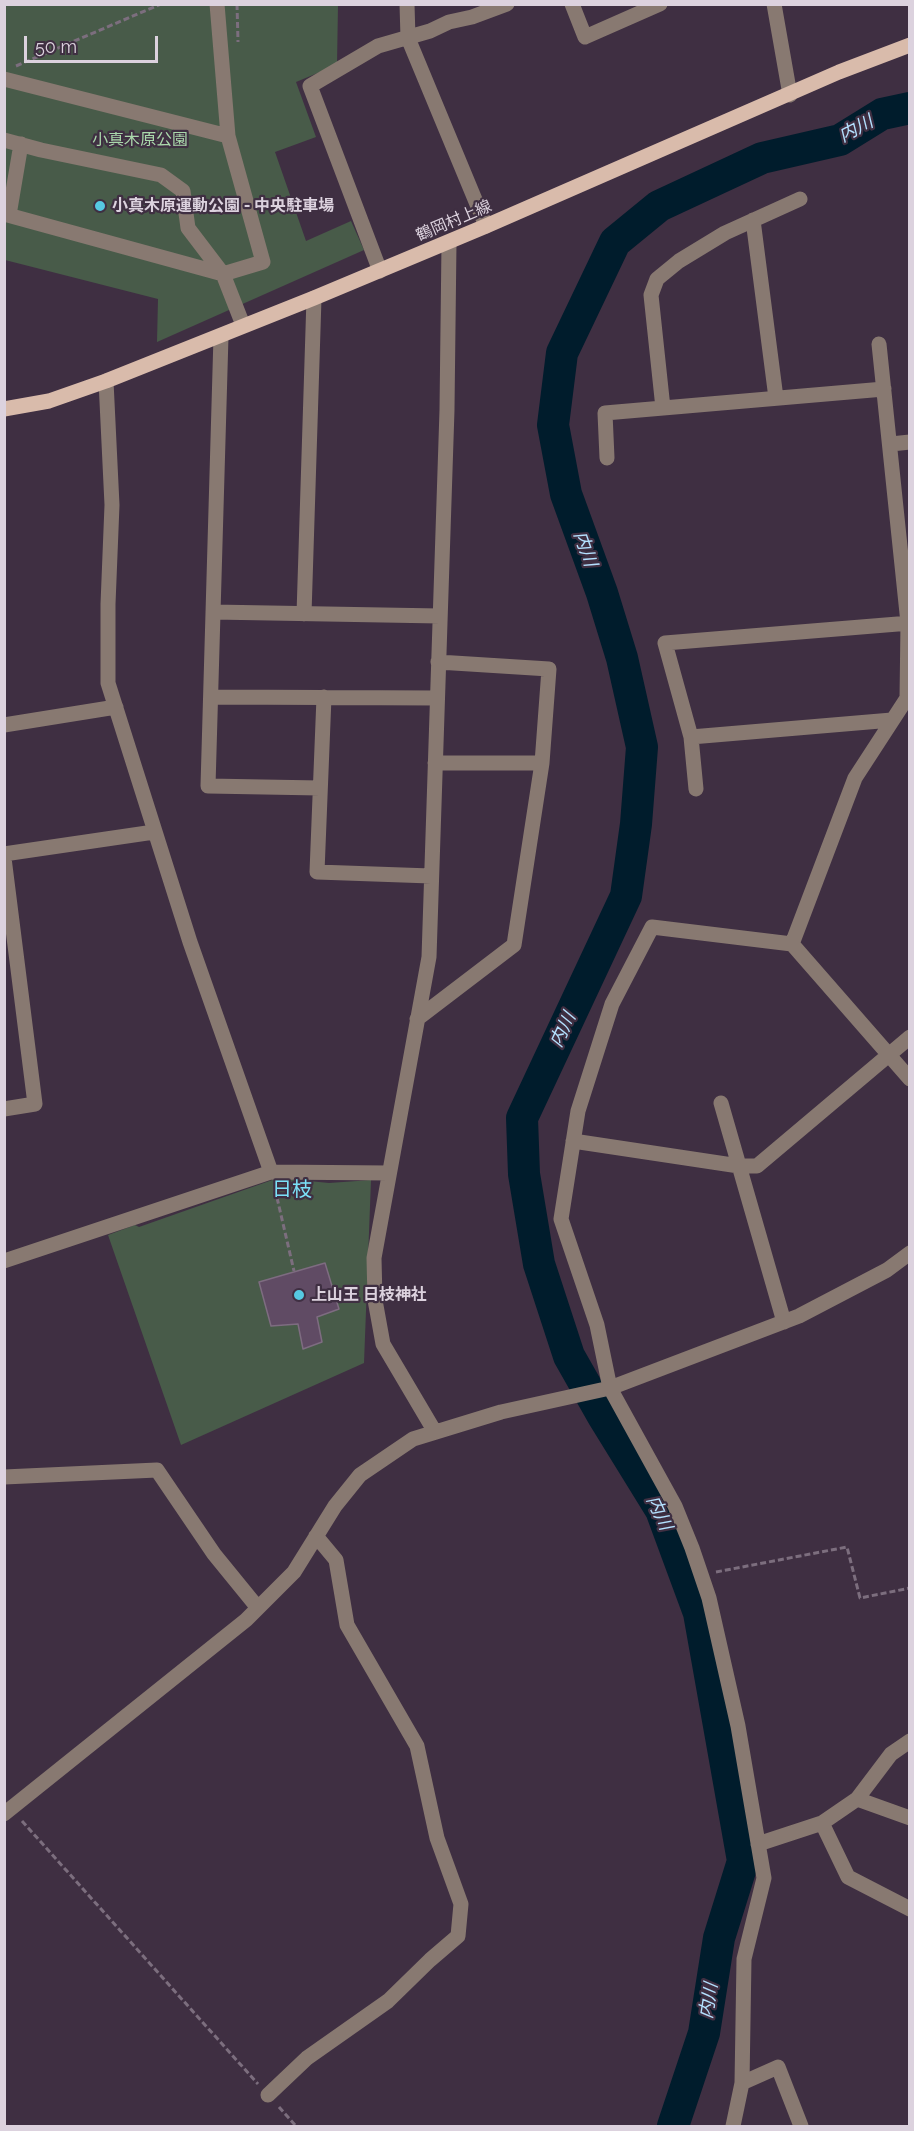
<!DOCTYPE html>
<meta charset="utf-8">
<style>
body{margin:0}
#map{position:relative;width:914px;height:2131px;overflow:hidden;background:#3f2f42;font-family:Raleway,sans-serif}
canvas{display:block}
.frame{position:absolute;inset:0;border:6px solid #dcd2de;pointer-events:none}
.scale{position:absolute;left:24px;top:36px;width:134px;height:27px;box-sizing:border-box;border:3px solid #dcd2de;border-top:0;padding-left:8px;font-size:18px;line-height:21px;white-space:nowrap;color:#dcd2de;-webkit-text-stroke:4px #3f2f42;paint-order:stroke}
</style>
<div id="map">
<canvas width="914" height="2131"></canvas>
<div class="frame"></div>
<div class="scale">50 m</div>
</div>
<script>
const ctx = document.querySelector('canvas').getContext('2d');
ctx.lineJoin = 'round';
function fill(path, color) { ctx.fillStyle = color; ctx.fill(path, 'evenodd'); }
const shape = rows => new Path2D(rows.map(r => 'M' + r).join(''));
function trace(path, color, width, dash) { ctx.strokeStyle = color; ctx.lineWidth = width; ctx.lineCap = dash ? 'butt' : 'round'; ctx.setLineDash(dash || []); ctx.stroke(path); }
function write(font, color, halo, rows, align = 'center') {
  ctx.font = font + ' Raleway,"Noto Sans JP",sans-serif'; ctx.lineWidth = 4.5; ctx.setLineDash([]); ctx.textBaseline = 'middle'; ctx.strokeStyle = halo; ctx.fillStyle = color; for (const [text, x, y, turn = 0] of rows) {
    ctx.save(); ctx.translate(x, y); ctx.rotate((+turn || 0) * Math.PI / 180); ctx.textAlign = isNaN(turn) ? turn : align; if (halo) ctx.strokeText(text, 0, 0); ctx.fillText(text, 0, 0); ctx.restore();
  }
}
fill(shape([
 [4,5,338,5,337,65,296,82,316,137,275,152,306,241,351,221,364,250,157,342,158,299,5,260],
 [278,1178,329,1183,371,1180,364,1363,181,1445,108,1235,135,1225,139,1227]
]), '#485b49');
trace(shape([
 [673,2126,704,2033,719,1938,743,1861,699,1613,661,1510,603,1416,569,1356,539,1264,524,1174,522,1118,626,896,636,824,642,747,622,658,602,593,566,494,553,425,562,353,615,242,659,206,762,158,840,140,882,114,910,108]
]), '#001c2c', 32);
const building = shape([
 [325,1263,339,1309,317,1317,322,1342,303,1349,298,1324,271,1326,259,1282,325,1263]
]);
fill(building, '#604b64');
trace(building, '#7e6c81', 1.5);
trace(shape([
 [237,4,238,42],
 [16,66,161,4],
 [275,1189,294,1271],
 [716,1572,847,1547,860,1598,910,1588],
 [22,1821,258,2084],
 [279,2107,296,2126]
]), '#7c6e7e', 3, [6, 3]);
trace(shape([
 [217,4,228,136,263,262,223,274,243,325],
 [407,4,408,38,486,226],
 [572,4,585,37,660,4],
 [774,4,790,95],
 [4,79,228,136],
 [4,140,41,150,161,175,183,191,188,228,223,274],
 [4,214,223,274],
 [9,215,21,144],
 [753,220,776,398],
 [380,271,310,86,378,46,430,31,449,22,472,17,507,4],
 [221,336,208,786,320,788],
 [106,381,112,505,108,604,108,683,190,942,271,1172],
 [663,408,651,295,657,279,679,261,725,233,800,199],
 [891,444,910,442],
 [607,458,605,413,884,389],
 [213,612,440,616],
 [304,614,314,298],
 [211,697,437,698],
 [324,697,317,872,431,876],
 [4,725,116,707],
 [691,737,892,720],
 [435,763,542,763],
 [696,789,691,737,665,643,910,623],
 [4,854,154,832],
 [4,858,35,1104,4,1109],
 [792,944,855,778,907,698,908,623,879,344],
 [417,1019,514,945,542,763,549,669,438,662],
 [721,1103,784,1322],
 [573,1141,739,1166,757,1166,910,1037],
 [4,1261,271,1172,389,1173],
 [435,1432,383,1344,375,1300,374,1258,429,957,447,410,449,243],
 [4,1477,157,1470,214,1554,258,1608],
 [857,1799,910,1818],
 [4,1814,246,1620,294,1572,335,1506,360,1475,413,1439,501,1412,610,1388,799,1316,887,1270,910,1253],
 [822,1823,848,1877,910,1909],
 [758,1844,822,1823,857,1799,891,1754,910,1741],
 [742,2083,778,2067,801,2126],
 [268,2095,307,2058,388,2001,430,1960,458,1936,461,1904,437,1838,417,1746,347,1625,336,1560,316,1536],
 [733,2126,742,2083,744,1959,764,1878,738,1726,709,1598,692,1548,675,1506,610,1388,597,1325,561,1219,578,1111,612,1004,652,927,792,944,910,1079]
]), '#887971', 15);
trace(shape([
 [4,409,49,401,106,381,314,298,486,226,839,72,910,45]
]), '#d9bbab', 15);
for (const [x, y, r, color] of [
 [100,206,6,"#56c9e1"],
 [299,1295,6,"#56c9e1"]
]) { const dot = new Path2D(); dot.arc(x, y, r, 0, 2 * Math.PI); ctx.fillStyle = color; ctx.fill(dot); trace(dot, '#3f2f42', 2); }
write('16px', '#aad8ab', '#3f2f42', [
 ["小真木原公園",140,140]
]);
write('bold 16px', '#dcd2de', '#3f2f42', [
 ["小真木原運動公園 - 中央駐車場",112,206],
 ["上山王 日枝神社",311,1295]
], 'left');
write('16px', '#dcd2de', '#3f2f42', [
 ["鶴岡村上線",454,221,-23]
]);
write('italic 18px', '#b4e1ff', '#3f2f42', [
 ["内川",856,129,-28],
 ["内川",585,549,71],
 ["内川",563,1030,-65],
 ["内川",659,1513,65],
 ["内川",709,2001,-81]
]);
write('20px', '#7be1f7', '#3f2f42', [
 ["日枝",292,1190]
]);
</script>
